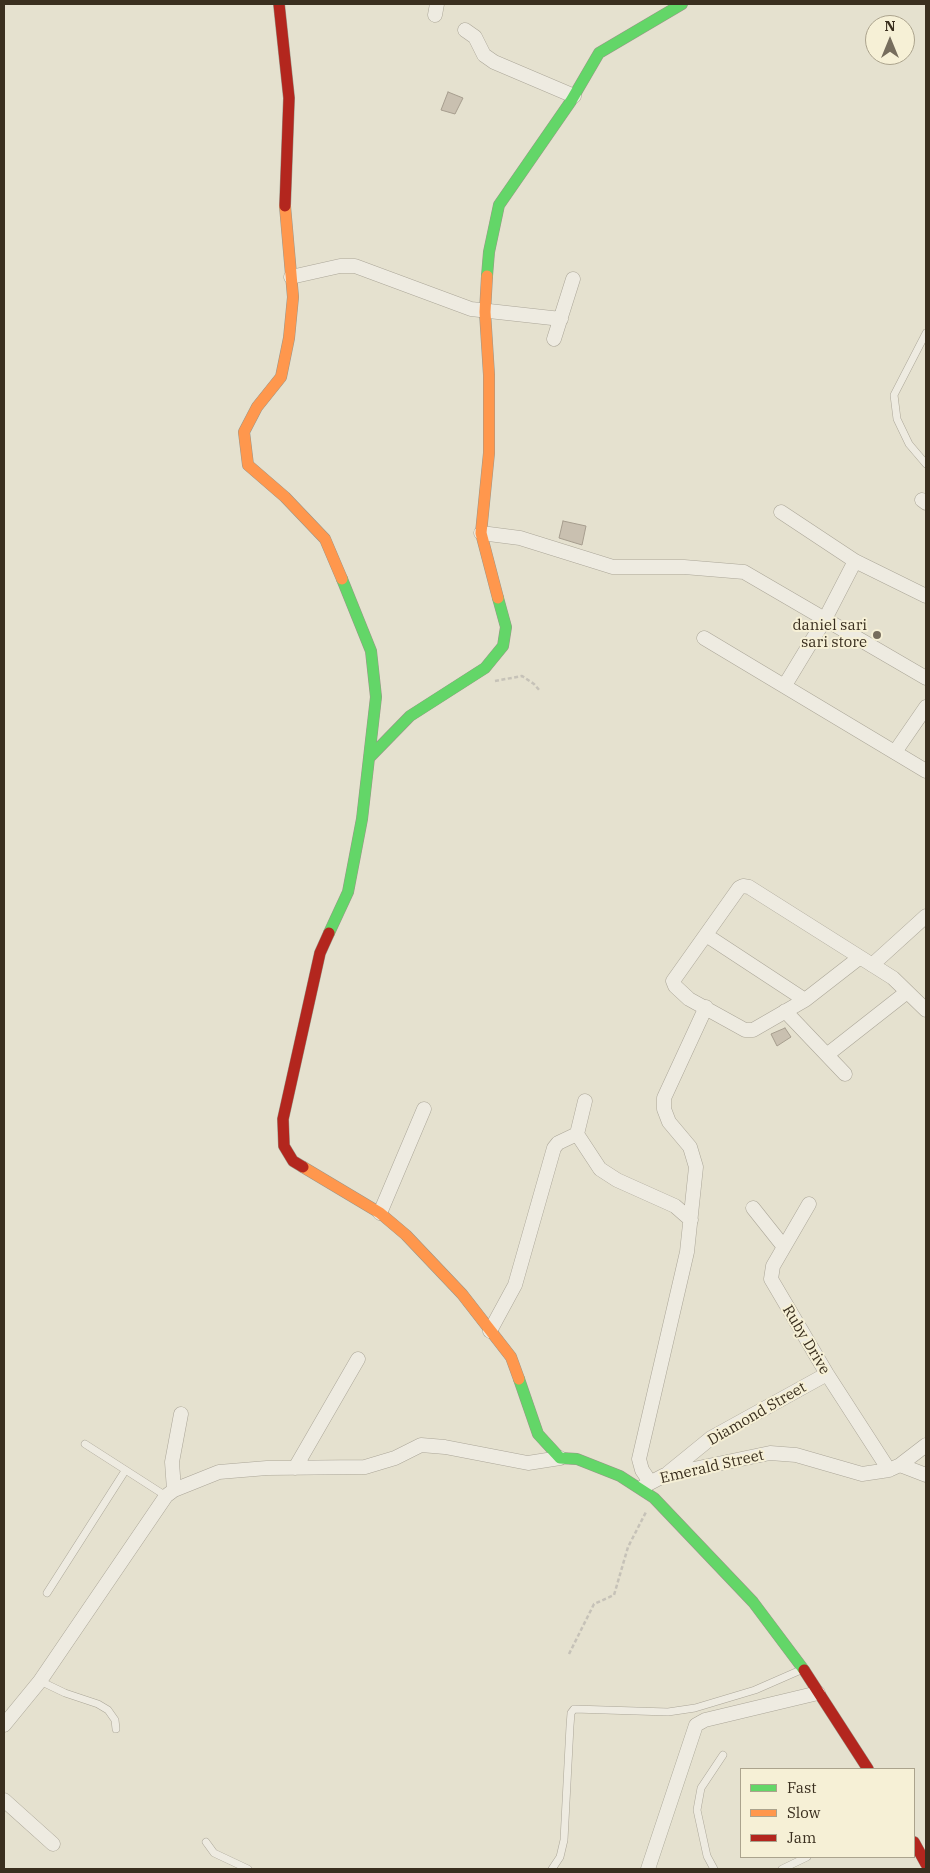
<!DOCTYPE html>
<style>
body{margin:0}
#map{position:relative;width:930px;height:1873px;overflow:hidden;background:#e5e1cf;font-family:"IBM Plex Serif",serif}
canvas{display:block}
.frame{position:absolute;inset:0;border:5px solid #3a2f1f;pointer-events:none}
.legend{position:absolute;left:740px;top:1768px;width:175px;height:90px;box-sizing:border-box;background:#f6f0d6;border:1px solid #aba38d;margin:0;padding:6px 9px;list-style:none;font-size:15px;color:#3a2f1f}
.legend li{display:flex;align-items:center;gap:10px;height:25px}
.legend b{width:25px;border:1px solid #aba38d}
.north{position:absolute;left:865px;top:15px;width:50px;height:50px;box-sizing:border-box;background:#f6f0d6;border:1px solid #aba38d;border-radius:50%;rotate:0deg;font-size:14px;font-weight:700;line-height:20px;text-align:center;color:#3a2f1f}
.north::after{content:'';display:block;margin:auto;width:18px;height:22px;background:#766d5d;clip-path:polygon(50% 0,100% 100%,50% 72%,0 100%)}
</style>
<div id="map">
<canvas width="930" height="1873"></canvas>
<div class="frame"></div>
<ul class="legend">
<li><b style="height:6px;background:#63d668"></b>Fast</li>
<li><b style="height:6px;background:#ff974d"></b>Slow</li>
<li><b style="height:6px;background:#b3261e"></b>Jam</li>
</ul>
<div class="north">N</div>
</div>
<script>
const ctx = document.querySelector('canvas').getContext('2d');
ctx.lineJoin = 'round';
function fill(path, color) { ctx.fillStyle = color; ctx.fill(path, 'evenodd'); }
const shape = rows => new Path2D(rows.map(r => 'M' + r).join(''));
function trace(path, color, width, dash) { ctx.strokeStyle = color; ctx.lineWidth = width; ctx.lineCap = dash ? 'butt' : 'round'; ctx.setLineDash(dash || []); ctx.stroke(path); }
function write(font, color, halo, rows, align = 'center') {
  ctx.font = font + ' "IBM Plex Serif",serif'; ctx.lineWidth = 4; ctx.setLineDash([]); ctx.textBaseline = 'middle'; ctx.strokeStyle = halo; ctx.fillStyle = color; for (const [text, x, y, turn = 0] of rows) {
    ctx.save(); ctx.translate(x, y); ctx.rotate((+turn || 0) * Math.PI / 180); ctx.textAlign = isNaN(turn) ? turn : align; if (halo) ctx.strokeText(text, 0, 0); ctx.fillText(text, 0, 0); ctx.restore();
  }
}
const building = shape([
 [448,92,463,98,455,114,441,110,448,92],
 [563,521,586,526,582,545,559,538,563,521],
 [785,1028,791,1037,777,1046,771,1034,785,1028]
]);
fill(building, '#c9c0b0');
trace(building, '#a69d8e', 1);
const lane = shape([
 [926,333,894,395,897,419,909,444,926,464],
 [85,1444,166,1496],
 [47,1593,125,1471],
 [40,1681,65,1693,98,1704,108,1710,115,1720,116,1729],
 [206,1842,214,1853,248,1869],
 [552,1869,560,1857,564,1840,570,1726,571,1713,574,1709,668,1712,695,1708,755,1690,803,1669],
 [714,1869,707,1856,697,1810,701,1788,723,1755],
 [782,1869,807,1857]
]);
const street = shape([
 [435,15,437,4],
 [465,30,475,37,484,55,494,62,574,96],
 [291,277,340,266,355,266,471,309,561,319],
 [554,339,573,279],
 [922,500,926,503],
 [781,512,855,561,926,596],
 [481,533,520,538,613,567,684,567,744,572,926,678],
 [704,638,926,771],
 [785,685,825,619,855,561],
 [895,752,926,707],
 [706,935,805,1000],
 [859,958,805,1000,753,1030,745,1030,689,999,675,986,673,981,739,888,743,886,749,887,893,978,926,1010],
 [872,965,926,916],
 [785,1011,845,1074],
 [828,1054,907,992],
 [577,1134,600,1169,617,1180,675,1206,691,1220],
 [809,1204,773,1266,771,1279,827,1374,889,1470],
 [753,1208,784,1247],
 [380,1213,424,1109],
 [490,1331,515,1285,554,1148,558,1143,577,1134,585,1101],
 [900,1465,926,1475],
 [295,1468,358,1359],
 [668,1473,711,1438,827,1374],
 [650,1482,642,1470,639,1459,687,1252,696,1167,690,1147,669,1122,664,1109,664,1098,706,1007],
 [644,1486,665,1475,770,1453,796,1455,862,1474,889,1470,900,1465,926,1445],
 [174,1490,172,1462,181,1414],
 [4,1725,40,1681,166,1496,174,1490,219,1472,267,1468,365,1467,395,1458,421,1445,445,1447,528,1463,560,1458],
 [4,1800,53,1844],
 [648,1869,696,1725,705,1720,818,1693]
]);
const fast = shape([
 [487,276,489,252,499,205,571,101,599,53,682,4],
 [369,758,410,716,485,668,503,646,506,627,498,598],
 [329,933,348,892,362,819,376,697,371,651,342,579],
 [519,1379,538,1434,560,1458,577,1459,620,1476,654,1498,753,1602,804,1670]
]);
const slow = shape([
 [285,206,293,297,289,338,281,377,257,407,244,432,248,465,285,497,325,539,342,579],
 [487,276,485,312,489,375,489,453,481,533,498,598],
 [303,1167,380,1213,406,1235,462,1294,511,1357,519,1379]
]);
const jam = shape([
 [279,4,289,98,285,206],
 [303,1167,293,1161,284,1146,283,1119,320,953,329,933],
 [804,1670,868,1769],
 [914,1842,926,1864]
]);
trace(lane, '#aba698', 8);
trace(street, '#aba698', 15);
trace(fast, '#9a9588', 12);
trace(slow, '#9a9588', 12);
trace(jam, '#9a9588', 12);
trace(shape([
 [495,681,522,676,534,684,540,691],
 [569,1654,594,1604,614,1595,628,1547,646,1512]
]), '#c6c2b8', 2.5, [4, 2.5]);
trace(lane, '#eeebe1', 7);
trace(street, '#eeebe1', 14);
trace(fast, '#63d668', 11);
trace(slow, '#ff974d', 11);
trace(jam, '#b3261e', 11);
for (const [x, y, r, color] of [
 [877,635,5,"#766d5d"]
]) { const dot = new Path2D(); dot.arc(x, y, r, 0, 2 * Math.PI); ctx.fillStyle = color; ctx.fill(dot); trace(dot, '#f6f0d6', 2); }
write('15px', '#3a2f1f', '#f6f0d6', [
 ["daniel sari",867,626],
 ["sari store",867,643]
], 'right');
write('15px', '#3a2f1f', '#f6f0d6', [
 ["Ruby Drive",806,1340,59],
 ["Diamond Street",757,1414,-30],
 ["Emerald Street",712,1467,-13]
]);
</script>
